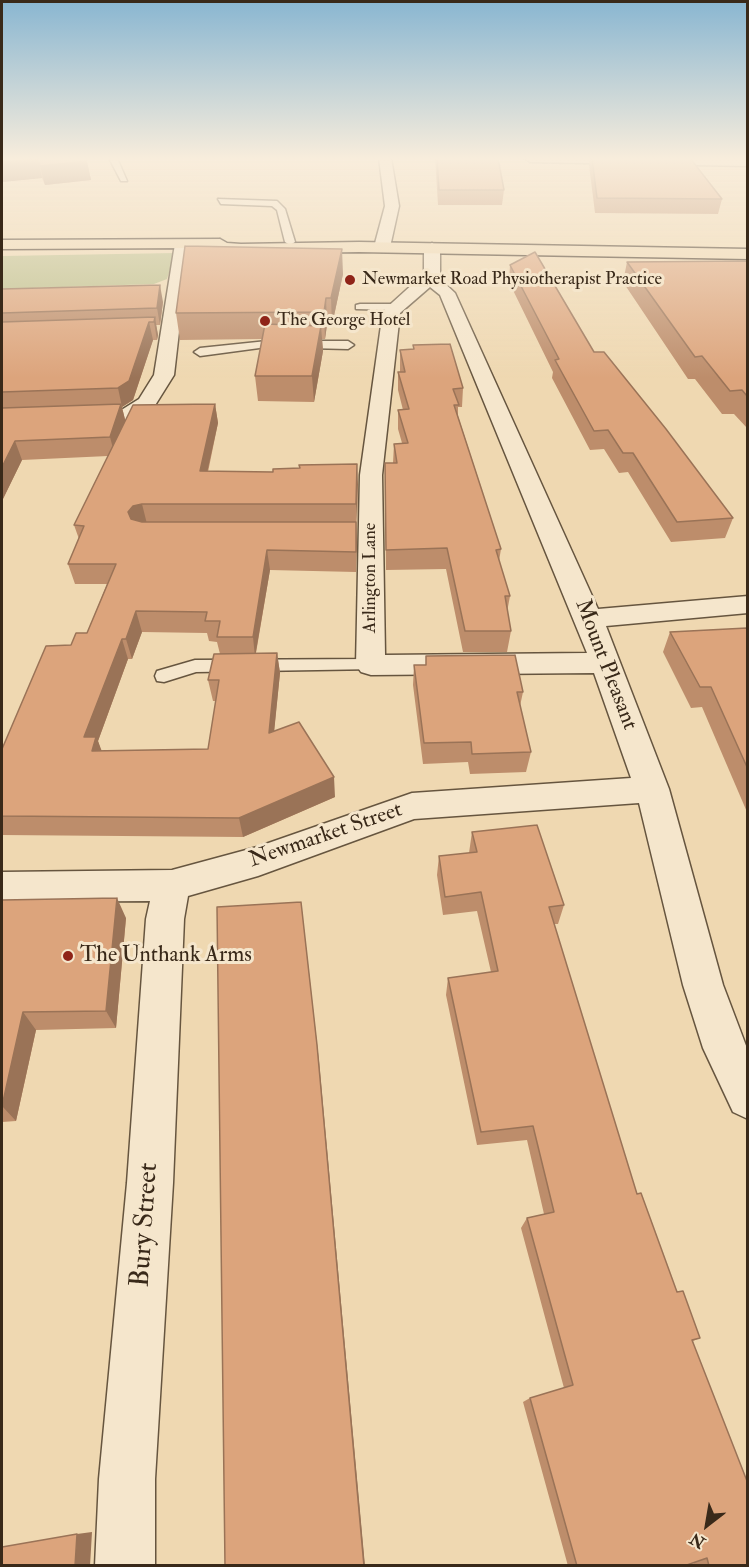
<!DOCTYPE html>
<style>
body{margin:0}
#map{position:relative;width:749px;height:1567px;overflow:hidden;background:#efd8b1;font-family:"IM FELL Double Pica",serif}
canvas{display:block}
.frame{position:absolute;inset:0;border:3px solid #392919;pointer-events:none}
.north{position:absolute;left:677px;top:1495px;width:60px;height:60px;-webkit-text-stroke:4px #f5e6cc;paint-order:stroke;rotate:211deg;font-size:16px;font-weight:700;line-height:24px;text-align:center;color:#392919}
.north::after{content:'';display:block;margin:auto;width:21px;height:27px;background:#392919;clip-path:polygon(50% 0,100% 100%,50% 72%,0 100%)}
</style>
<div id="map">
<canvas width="749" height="1567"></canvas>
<div class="frame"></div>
<div class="north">N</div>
</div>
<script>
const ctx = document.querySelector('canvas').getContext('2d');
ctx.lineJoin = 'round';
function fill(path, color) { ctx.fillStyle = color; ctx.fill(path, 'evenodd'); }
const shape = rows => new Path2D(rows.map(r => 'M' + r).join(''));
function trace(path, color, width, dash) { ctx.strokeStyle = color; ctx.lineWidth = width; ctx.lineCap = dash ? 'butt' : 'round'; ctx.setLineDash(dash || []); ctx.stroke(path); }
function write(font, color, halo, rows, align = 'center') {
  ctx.font = font + ' "IM FELL Double Pica",serif'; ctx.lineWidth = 6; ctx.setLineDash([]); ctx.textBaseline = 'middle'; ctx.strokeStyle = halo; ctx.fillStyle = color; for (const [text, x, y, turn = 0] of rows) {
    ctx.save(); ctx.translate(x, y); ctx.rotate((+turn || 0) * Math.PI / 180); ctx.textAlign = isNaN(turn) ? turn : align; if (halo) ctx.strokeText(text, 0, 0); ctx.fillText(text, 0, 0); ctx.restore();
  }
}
fill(shape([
 [175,253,167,279,154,284,2,289,2,256]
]), '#bbbe8a');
const service = shape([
 [109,158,117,158,127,181,121,181,109,158],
 [218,199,277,201,285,209,295,242,290,245,285,242,277,210,272,206,221,204,218,199],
 [360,304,396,304,401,307,396,310,356,309,356,305,360,304],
 [267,341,348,341,354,345,348,349,267,347,200,356,194,352,200,348,267,341],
 [371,659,378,661,380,665,378,669,196,672,164,682,157,681,155,676,157,671,195,660,371,659]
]);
const minor = shape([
 [379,158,391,158,399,206,390,247,382,252,374,247,385,206,379,158],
 [524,158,748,158,748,166,530,162,524,158],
 [182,240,189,244,174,375,154,407,128,421,2,425,2,413,123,409,139,399,154,375,175,244,182,240],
 [432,243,440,248,440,279,455,293,598,609,748,596,748,613,606,626,669,789,723,985,748,1051,748,1119,733,1112,703,1048,683,985,639,803,414,819,258,876,188,896,184,919,173,1183,155,1479,155,1566,95,1566,99,1479,127,1183,146,919,150,901,2,902,2,872,172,870,257,847,412,793,631,778,594,673,371,675,361,672,356,665,360,475,383,311,415,282,424,278,424,248,432,243],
 [430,287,440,295,587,653,385,655,382,475,400,313,430,287]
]);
const primary = shape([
 [220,239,227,243,241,244,359,242,748,249,748,259,359,252,241,254,196,248,2,249,2,240,220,239]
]);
trace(service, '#66553f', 3);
trace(minor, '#66553f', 3);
trace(primary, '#392919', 3);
fill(service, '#f5e6cc');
fill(minor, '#f5e6cc');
fill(primary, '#efd8b1');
fill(shape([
 [2,158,86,158,91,180,45,185,42,178,2,182],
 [435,158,498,158,504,190,502,205,438,205],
 [590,158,690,158,722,199,718,214,595,213,589,165],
 [747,261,747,428,734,414,722,414,695,379,688,379,623,282,627,262],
 [510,265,594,352,733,518,725,538,671,542,628,472,619,473,604,449,590,450,552,378,553,372,509,282],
 [343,274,332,325,327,325,325,339,322,339,323,351,314,402,258,401,255,376,262,339,180,340,176,313],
 [2,289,163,302,160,325,156,325,158,335,157,340,153,340,133,400,122,407,125,420,215,404,218,423,208,472,273,472,299,468,299,465,357,464,356,572,270,570,256,653,277,653,280,673,274,731,335,797,243,837,2,835,2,749,71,645,87,633,107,584,75,584,68,564,79,539,74,525,108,456,22,460,2,501],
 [142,632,207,633,209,641,217,642,220,654,208,680,213,701,216,701,208,749,101,751,98,741,128,659,132,659],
 [413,345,463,388,462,407,458,407,458,416,501,549,499,561,510,596,507,612,511,631,507,652,463,652,446,569,386,570,385,463,393,463,394,444,402,443,398,429,398,410,403,410,398,390,398,372,400,372,400,350,413,349],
 [747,628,747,812,702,707,691,708,663,652,670,632],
 [414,665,523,692,520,706,531,752,526,772,470,774,468,762,423,764,413,685],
 [472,832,564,905,558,924,554,924,637,1194,677,1292,700,1338,693,1341,747,1566,694,1566,693,1562,684,1566,568,1566,523,1402,530,1398,564,1388,521,1228,527,1218,544,1214,527,1140,477,1145,446,995,448,978,491,972,477,911,443,915,437,875,439,856,469,853],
 [2,900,126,918,116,1028,36,1030,16,1121,2,1122]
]), '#bd8d6b');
fill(shape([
 [38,159,42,178,2,182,2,162],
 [87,161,91,180,45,185,40,166],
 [342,249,343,274,332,325,331,298],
 [160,285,163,302,160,325,157,308],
 [326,298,327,325,325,339,324,312],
 [155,317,158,335,157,340,154,322],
 [149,322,153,340,133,400,122,407,118,388],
 [321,326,323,351,314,402,312,376],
 [121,404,126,423,115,456,110,437],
 [215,404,218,423,203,491,200,471],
 [15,441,22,460,2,501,2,467],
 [357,464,358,484,357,524,356,504],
 [142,504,147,524,133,532,128,512,133,506],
 [356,522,357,542,356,572],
 [267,550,270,570,255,657,253,637],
 [136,611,142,632,132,659,126,639],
 [122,639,128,659,98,741,104,757,100,771,84,737],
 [277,653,280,673,272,753,269,733],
 [334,777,335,797,243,837,239,818],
 [117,898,126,918,116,1028,106,1011],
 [301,902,319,1061,365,1566,364,1566],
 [23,1012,36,1030,16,1121,2,1106],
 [92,1532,90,1566,75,1566,77,1534]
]), '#9a7357');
const building = shape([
 [2,158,86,158,87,161,40,166,38,159,2,162,2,158],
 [437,158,498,158,504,190,439,190,437,158],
 [592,158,690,158,722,199,597,198,592,158],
 [185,246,342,249,331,298,326,298,324,312,176,313,185,246],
 [535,252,594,352,604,352,666,429,733,518,677,522,633,453,623,453,608,430,594,431,555,360,559,359,510,265,535,252],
 [747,261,747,396,742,390,730,391,702,356,695,357,627,262,747,261],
 [160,285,157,308,2,313,2,289,160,285],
 [155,317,154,322,149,322,129,381,118,388,2,392,2,322,155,317],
 [265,324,321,326,312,376,255,376,265,324],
 [450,344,463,388,453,389,459,405,454,405,501,549,496,550,510,596,505,596,511,631,465,631,447,548,386,550,385,463,397,463,394,444,408,443,398,410,409,409,398,372,405,372,400,350,414,349,413,345,450,344],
 [121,404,110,437,15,441,2,467,2,408,121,404],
 [215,404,200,471,273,472,273,469,300,468,299,465,357,464,356,504,142,504,133,506,128,512,131,519,142,522,356,522,356,552,267,550,253,637,217,637,220,621,205,621,207,612,136,611,126,639,122,639,84,737,96,737,92,751,208,749,219,680,208,680,214,654,277,653,269,733,299,722,334,777,239,818,2,816,2,749,46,646,71,645,76,633,87,633,116,564,68,564,84,526,74,525,133,405,215,404],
 [747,628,747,767,711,687,700,687,670,632,747,628],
 [515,655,523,692,517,692,531,752,472,754,471,742,424,743,414,665,426,665,426,656,515,655],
 [537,825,564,905,549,907,637,1194,641,1193,677,1292,683,1291,700,1338,692,1340,747,1481,747,1566,709,1566,707,1558,684,1566,577,1566,530,1398,573,1385,527,1218,554,1212,533,1126,481,1132,448,978,498,971,481,892,445,897,439,856,477,852,472,832,537,825],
 [117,898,106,1011,23,1012,2,1106,2,900,117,898],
 [301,902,317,1045,364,1566,225,1566,217,907,301,902],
 [77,1534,75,1566,2,1566,2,1547,77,1534]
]);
fill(building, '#dca47c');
trace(building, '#9a7357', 1.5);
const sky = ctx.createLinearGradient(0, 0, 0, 378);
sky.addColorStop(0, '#89b6d1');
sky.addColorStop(0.42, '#f8eddc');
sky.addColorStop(1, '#f8eddc00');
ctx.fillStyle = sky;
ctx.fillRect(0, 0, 749, 378);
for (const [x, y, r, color] of [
 [350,280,6,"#8f2418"],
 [265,321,6,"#8f2418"],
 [68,956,6,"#8f2418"]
]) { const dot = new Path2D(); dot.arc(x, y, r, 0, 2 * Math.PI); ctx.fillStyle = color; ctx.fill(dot); trace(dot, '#f5e6cc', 2); }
write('18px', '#392919', '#f5e6cc', [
 ["Newmarket Road Physiotherapist Practice",362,280],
 ["The George Hotel",277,321]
], 'left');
write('18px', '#392919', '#f5e6cc', [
 ["Arlington Lane",371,578,-90]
]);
write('22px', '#392919', '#f5e6cc', [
 ["Mount Pleasant",605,665,69],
 ["Newmarket Street",326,836,-19]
]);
write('22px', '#392919', '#f5e6cc', [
 ["The Unthank Arms",80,956]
], 'left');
write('27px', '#392919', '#f5e6cc', [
 ["Bury Street",146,1225,-86]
]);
</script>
